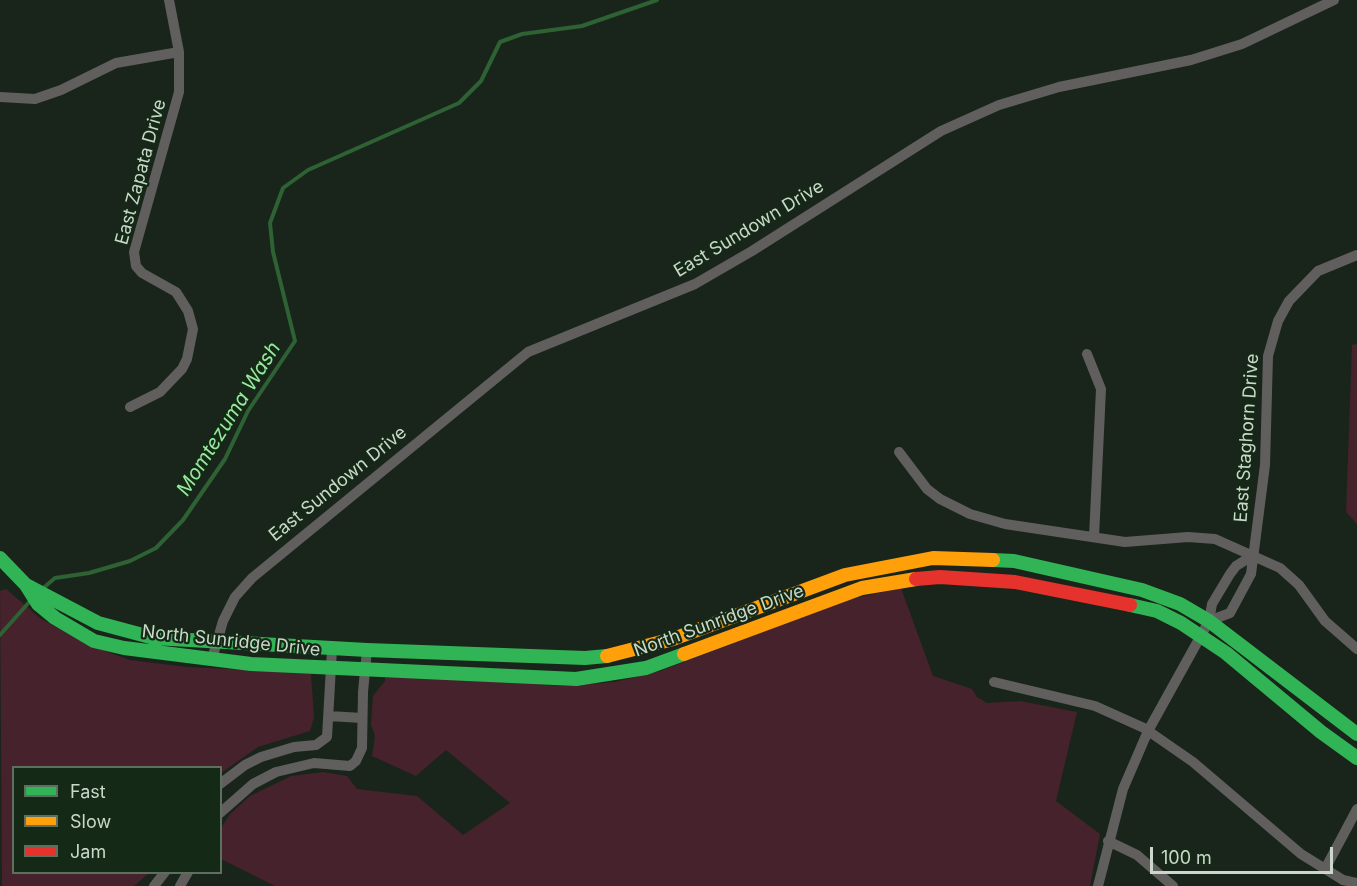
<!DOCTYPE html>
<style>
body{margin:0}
#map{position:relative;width:1357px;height:886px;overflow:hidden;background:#19251a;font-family:Inter,sans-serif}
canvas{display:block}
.legend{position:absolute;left:12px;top:766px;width:210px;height:108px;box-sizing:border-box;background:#142a16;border:2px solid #5d6f5e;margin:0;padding:8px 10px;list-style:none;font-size:18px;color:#cad7ca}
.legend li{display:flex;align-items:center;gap:12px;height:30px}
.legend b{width:30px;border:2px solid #5d6f5e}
.scale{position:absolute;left:1150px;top:847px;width:183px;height:27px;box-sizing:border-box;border:3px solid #cad7ca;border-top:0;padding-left:8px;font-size:18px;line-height:21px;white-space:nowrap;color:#cad7ca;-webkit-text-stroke:4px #142a16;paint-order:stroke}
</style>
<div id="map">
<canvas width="1357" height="886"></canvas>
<ul class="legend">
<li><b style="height:8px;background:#30b455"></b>Fast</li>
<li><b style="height:8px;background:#ff9f0a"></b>Slow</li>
<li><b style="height:8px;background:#e5322d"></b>Jam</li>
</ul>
<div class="scale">100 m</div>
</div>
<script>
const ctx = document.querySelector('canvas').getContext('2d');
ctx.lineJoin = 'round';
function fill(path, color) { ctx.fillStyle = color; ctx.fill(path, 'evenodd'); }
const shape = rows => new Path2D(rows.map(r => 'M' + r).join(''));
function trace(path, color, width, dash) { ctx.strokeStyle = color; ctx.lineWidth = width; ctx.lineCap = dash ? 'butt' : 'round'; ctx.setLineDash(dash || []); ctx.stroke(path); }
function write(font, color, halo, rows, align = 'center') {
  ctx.font = font + ' Inter,sans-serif'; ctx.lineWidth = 4.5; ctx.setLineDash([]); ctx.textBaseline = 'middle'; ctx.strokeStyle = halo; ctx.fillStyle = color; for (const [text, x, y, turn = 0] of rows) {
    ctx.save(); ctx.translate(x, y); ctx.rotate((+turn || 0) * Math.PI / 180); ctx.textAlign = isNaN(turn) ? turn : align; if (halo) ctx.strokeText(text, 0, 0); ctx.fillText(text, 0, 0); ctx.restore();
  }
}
fill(shape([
 [1357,344,1357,524,1346,512,1352,345],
 [901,588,933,676,972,689,977,697,987,703,1020,701,1077,712,1056,801,1100,834,1090,886,275,886,221,859,221,828,230,814,250,796,291,776,323,772,347,776,357,789,417,796,463,835,510,803,446,750,416,776,372,756,375,736,371,725,373,696,385,681,385,675,566,686,614,682,660,671,851,599],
 [6,589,40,618,86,644,130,660,187,667,311,673,314,718,310,731,258,747,221,773,220,768,14,768,14,872,149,873,134,886,2,886,0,591]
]), '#45222c');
trace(shape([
 [41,590,55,578,89,573,130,561,156,548,183,520,225,459,248,411,295,341,273,252,270,223,283,188,308,170,459,103,481,81,500,42,522,34,582,26,657,0],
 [0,635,31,600]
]), '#2e6133', 4);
trace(shape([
 [0,97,35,99,61,90,116,63,179,52],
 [1087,354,1101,389,1094,537],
 [130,407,160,392,182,369,187,359,193,329,188,311,176,292,142,273,136,266,134,252,179,92,179,52,169,0],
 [899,452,927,489,940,499,970,514,1005,524,1125,542,1188,537,1215,539,1280,568,1299,585,1325,621,1357,649],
 [1209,621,1230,613,1251,574,1265,465,1268,356,1278,321,1289,301,1318,271,1357,255],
 [212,659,223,621,235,597,252,578,528,352,695,284,752,251,941,131,999,105,1059,87,1191,60,1242,44,1334,0],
 [994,682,1095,706,1144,728,1193,762,1301,854,1343,880,1357,883],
 [329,716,362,718],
 [220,784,245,765,261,757,294,747,316,745,327,737,332,649],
 [220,813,253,784,276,772,314,763,350,766,356,761,362,748,363,692,367,650],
 [1108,841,1137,855,1173,886],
 [1325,869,1357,809],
 [154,886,165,872],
 [180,886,188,872],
 [1098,886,1123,789,1148,731,1209,621,1212,604,1230,574,1236,566,1252,556]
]), '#615f5e', 10);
trace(shape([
 [0,558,26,585,38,604,55,618,94,641,124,648,251,664,576,679,646,668,684,654],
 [993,560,1014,561,1142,590,1180,604,1209,621,1357,734],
 [26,585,98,623,154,638,367,650,585,658,607,656],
 [1130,605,1157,611,1181,623,1226,653,1321,732,1357,758]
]), '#30b455', 14);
trace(shape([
 [684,654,862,588,916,579],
 [607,656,673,639,845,575,933,558,993,560]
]), '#ff9f0a', 14);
trace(shape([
 [916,579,940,577,1015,582,1130,605]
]), '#e5322d', 14);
write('18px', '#cad7ca', '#142a16', [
 ["East Zapata Drive",141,172,-75],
 ["East Sundown Drive",749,229,-31],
 ["East Staghorn Drive",1247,438,-86],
 ["East Sundown Drive",338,484,-39],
 ["North Sunridge Drive",719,621,-20],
 ["North Sunridge Drive",231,641,6]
]);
write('italic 20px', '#98e89e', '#142a16', [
 ["Momtezuma Wash",229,419,-58]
]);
</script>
